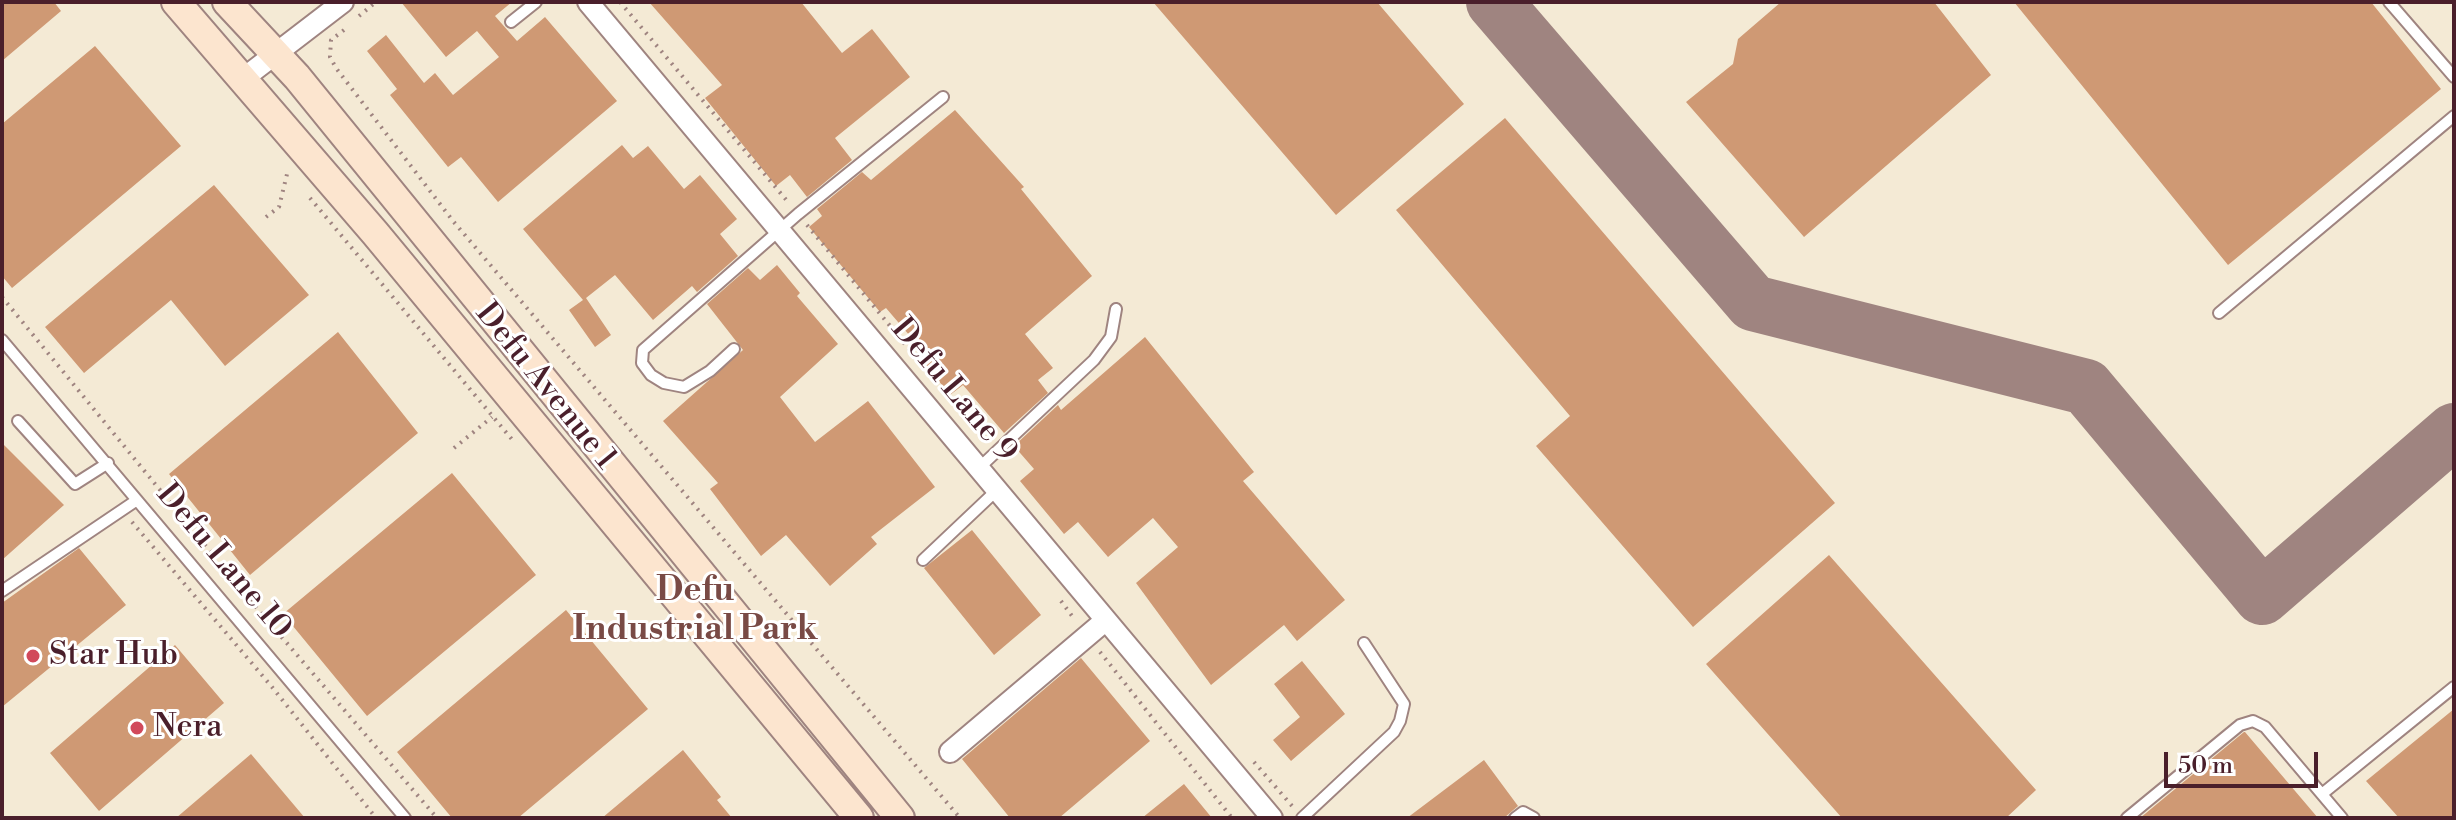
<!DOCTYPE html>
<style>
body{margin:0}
#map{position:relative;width:2456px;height:820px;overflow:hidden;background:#f4ead5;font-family:"Libre Bodoni",serif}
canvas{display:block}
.frame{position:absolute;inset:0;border:4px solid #4a1f2b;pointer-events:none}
.scale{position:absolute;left:2164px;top:752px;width:154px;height:36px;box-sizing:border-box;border:4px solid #4a1f2b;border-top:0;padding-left:10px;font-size:24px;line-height:28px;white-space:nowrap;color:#4a1f2b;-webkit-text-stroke:6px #fff;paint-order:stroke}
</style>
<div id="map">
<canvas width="2456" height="820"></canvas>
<div class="frame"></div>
<div class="scale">50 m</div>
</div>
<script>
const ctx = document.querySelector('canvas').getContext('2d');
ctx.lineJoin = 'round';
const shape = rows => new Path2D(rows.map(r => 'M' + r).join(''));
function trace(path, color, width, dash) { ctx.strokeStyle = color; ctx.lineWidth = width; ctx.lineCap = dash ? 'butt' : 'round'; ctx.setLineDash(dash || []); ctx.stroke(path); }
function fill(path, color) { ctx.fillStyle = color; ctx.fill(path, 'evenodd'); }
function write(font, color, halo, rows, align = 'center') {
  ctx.font = font + ' "Libre Bodoni",serif'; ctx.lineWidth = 6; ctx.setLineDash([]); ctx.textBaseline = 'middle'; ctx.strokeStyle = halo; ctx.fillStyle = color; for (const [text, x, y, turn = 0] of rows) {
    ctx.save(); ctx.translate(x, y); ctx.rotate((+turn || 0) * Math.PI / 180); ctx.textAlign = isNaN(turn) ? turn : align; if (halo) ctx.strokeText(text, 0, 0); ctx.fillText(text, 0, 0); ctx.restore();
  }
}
trace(shape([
 [1494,2,1753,303,2086,387,2262,597,2454,431]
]), '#9f8480', 56);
fill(shape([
 [2,2,54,2,61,11,2,61],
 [401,2,512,2,495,16,517,41,545,17,617,101,498,202,461,157,448,167,390,95,397,89,367,51,386,35,424,83,435,73,453,95,499,57,477,31,446,57],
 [649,2,801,2,842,53,872,29,910,77,835,138,852,160,807,197,790,175,776,186,705,98,722,85],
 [1153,2,1377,2,1464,104,1336,215],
 [1781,2,1934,2,1991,75,1804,237,1686,102,1733,64,1738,39],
 [2014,2,2371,2,2441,89,2228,265],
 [95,46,181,146,12,288,2,276,2,124],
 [955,110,1024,187,1021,189,1092,276,1025,334,1053,368,1038,380,1048,393,1004,433,963,385,950,395,917,354,922,350,886,308,880,312,809,227,822,216,817,209,862,172,871,180],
 [1505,118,1835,503,1693,627,1536,446,1570,416,1396,210],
 [622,145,633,158,648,146,684,189,700,175,737,219,720,234,738,256,697,292,692,286,653,320,615,275,586,298,611,335,595,347,569,310,583,300,523,229],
 [214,185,309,295,225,366,171,300,84,373,45,327],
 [777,265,800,293,797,296,838,344,780,397,815,442,868,401,935,487,871,537,877,544,830,586,786,535,761,556,710,489,718,483,663,421,743,350,707,304,748,268,760,280],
 [338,332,418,433,250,575,169,474],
 [1145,337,1254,472,1243,481,1345,600,1297,641,1284,625,1211,685,1136,583,1178,547,1153,518,1108,557,1078,522,1064,534,1020,481,1034,469,1014,446,1058,405,1061,410],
 [2,443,64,505,2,560],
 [452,473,536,575,367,716,283,614],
 [972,530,1041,615,994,655,924,568],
 [79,548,126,605,2,707,2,603],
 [1829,555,2036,790,2006,818,1842,818,1706,664],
 [566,610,648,709,518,818,452,818,397,752],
 [175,645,224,703,99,811,50,753],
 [1081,658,1150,741,1059,818,1010,818,962,759],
 [1302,661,1345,714,1291,761,1273,740,1300,717,1274,684],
 [2454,709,2454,818,2399,818,2366,781],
 [2245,732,2318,818,2140,818,2244,732],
 [683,750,721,797,717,800,732,818,602,818],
 [251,754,305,818,176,818],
 [1484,760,1518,806,1504,818,1407,818],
 [1184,784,1212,818,1142,818]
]), '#cf9974');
const lane = shape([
 [2389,2,2454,77],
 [511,22,536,2],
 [2219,313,2454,116],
 [2,340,405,818],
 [734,349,710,371,684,387,664,383,651,375,642,363,643,350,798,214,943,97],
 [18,421,75,484,108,463],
 [979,468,1094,360,1111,337,1116,309],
 [923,560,997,490],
 [2,591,137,500],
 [2322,794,2454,687],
 [1302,818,1394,732,1400,721,1404,704,1364,643],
 [1515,818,1523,812,1534,818],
 [2127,818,2240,725,2253,721,2265,727,2342,818]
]);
const street = shape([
 [588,2,1272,818],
 [244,78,343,2],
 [950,752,1106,620]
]);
const secondary = shape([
 [176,2,375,233,859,818],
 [227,2,297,77,900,818]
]);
trace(lane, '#9f8480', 14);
trace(street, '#9f8480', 24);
trace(secondary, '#9f8480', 32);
trace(shape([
 [281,2,300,2],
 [620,2,788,202],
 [359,16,376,2],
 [344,30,331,40,330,57,336,68,453,221,960,818],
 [310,198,515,443],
 [266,217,279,207,288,170],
 [807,225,923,366],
 [2,297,255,606,437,818],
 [454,448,492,417],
 [132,522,272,687,376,818],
 [1061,601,1075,620],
 [1100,652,1232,818],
 [1254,762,1293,807]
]), '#9f8480', 4, [2, 6]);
trace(lane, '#fff', 10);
trace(street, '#fff', 20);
trace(secondary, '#fce5cf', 28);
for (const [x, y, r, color] of [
 [33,656,8,"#d1495b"],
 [137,728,8,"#d1495b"]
]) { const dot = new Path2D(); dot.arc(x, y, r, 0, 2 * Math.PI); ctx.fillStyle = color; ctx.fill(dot); trace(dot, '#fff', 3); }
write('32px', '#4a1f2b', '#fff', [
 ["Defu Avenue 1",545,387,51],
 ["Defu Lane 9",953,391,50],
 ["Defu Lane 10",223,562,50]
]);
write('32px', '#4a1f2b', '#fff', [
 ["Star Hub",49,656],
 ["Nera",153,728]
], 'left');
write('bold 34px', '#794a45', '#fff', [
 ["Defu",695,592],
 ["Industrial Park",695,631]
]);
</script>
